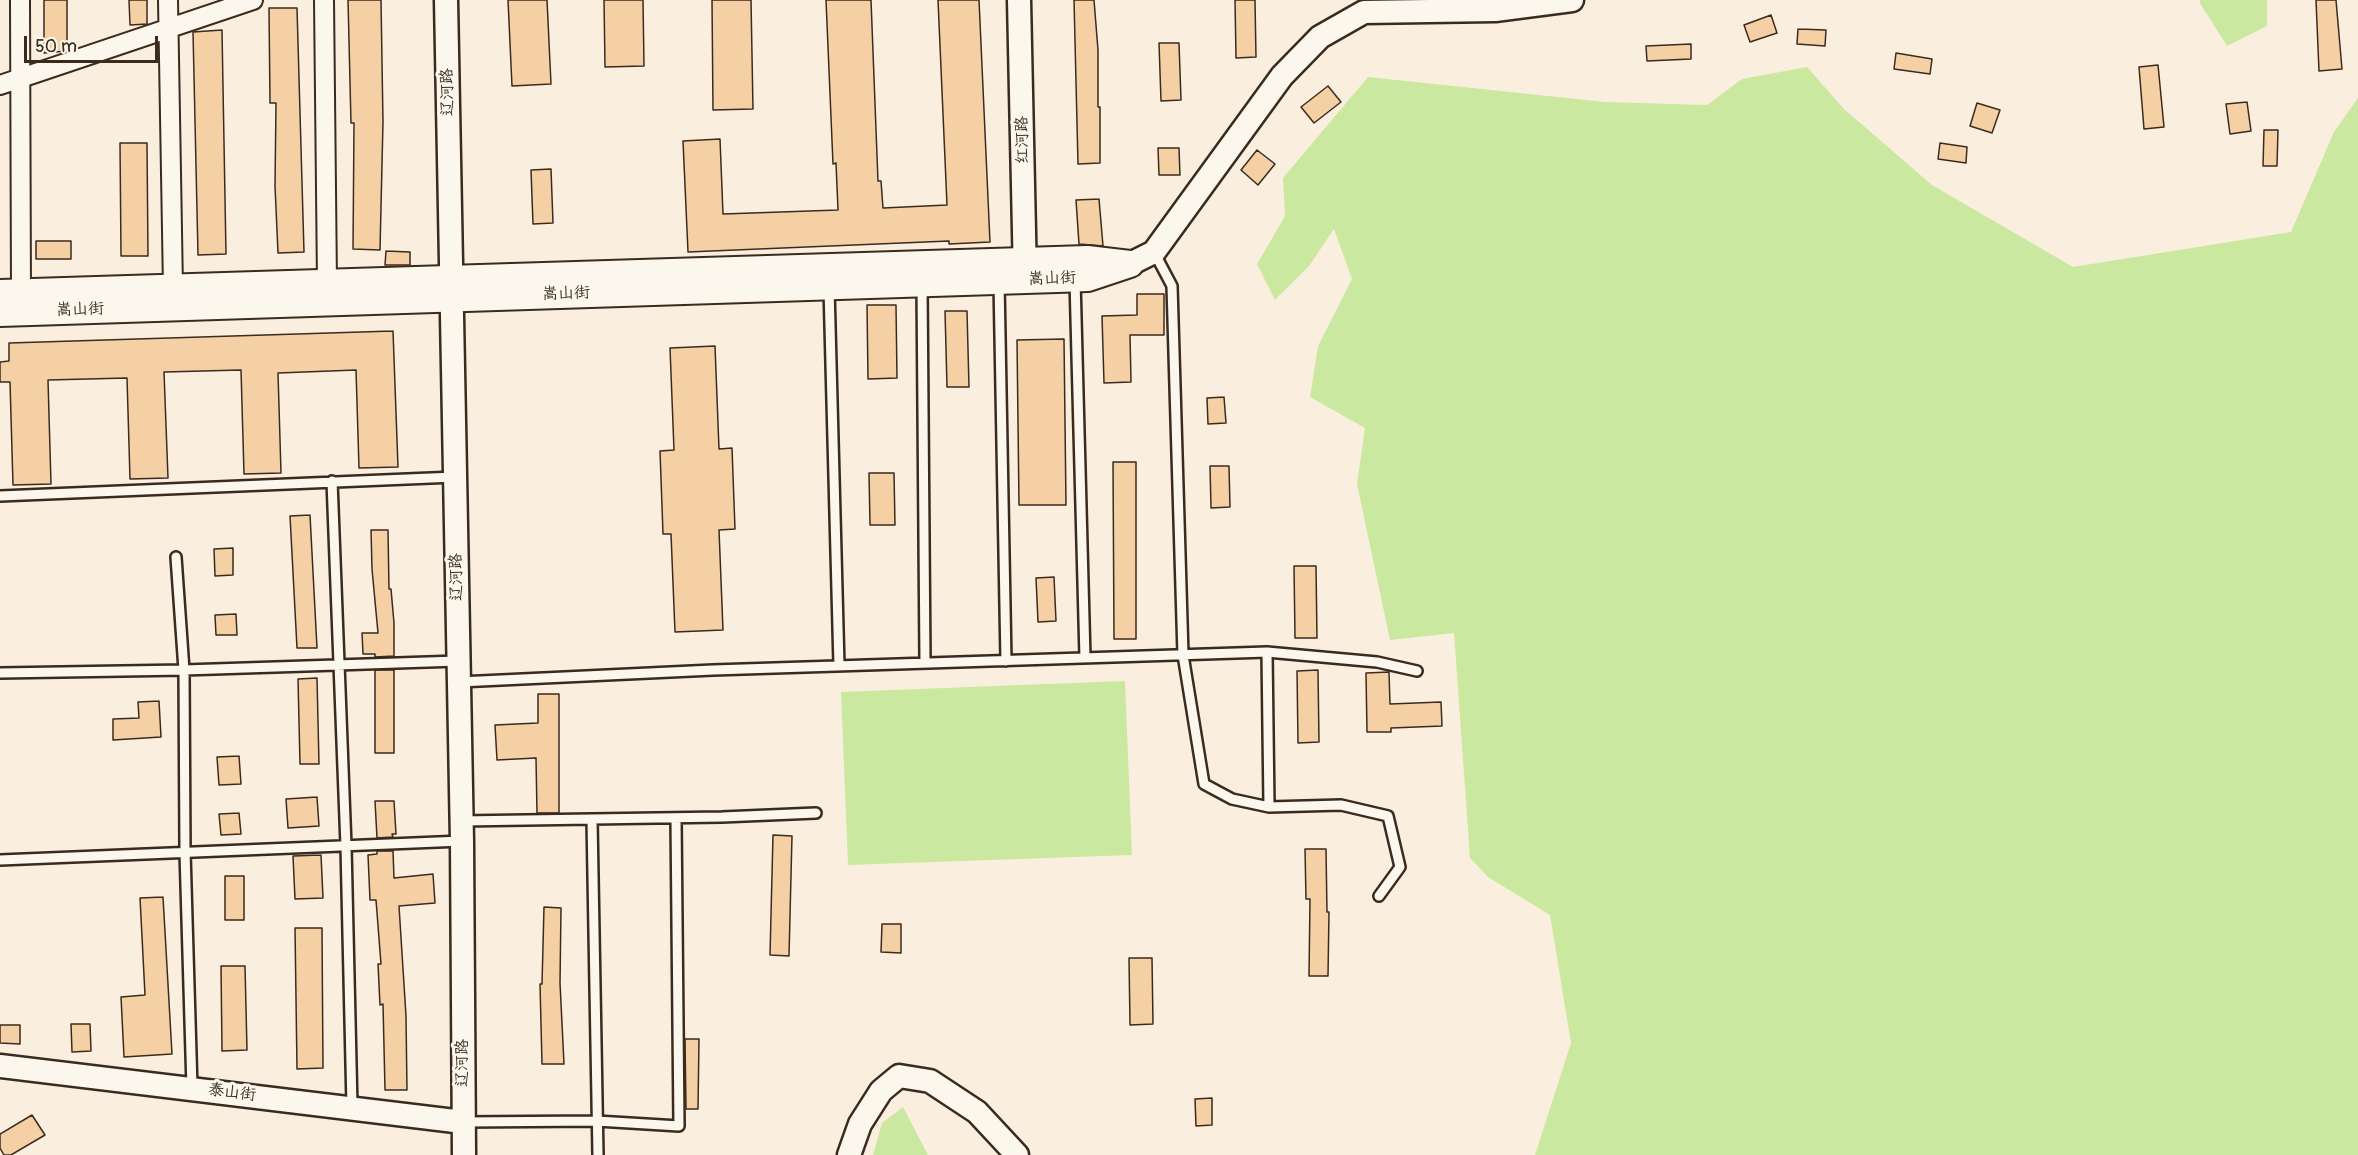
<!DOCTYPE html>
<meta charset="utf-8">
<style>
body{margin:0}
#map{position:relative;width:2358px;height:1155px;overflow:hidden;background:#faefde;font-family:Pangolin,sans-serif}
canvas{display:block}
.scale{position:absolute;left:24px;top:36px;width:134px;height:27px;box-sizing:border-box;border:3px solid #3b2a1e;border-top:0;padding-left:8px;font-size:18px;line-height:21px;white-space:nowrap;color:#3b2a1e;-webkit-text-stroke:4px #fbf7ec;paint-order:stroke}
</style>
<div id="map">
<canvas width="2358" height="1155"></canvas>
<div class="scale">50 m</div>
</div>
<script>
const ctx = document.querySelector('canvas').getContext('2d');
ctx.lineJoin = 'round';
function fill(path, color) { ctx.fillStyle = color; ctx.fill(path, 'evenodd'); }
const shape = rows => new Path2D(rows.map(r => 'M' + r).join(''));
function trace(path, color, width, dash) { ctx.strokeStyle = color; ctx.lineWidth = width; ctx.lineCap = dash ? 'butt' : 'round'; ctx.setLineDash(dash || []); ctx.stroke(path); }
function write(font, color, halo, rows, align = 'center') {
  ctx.font = font + ' Pangolin,"LXGW WenKai TC",sans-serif'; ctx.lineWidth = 6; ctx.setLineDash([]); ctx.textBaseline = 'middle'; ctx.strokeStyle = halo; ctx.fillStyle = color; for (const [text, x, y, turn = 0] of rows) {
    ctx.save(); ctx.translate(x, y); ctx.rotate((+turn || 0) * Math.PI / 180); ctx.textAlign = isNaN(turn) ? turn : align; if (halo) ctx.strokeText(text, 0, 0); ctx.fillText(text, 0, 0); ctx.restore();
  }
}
fill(shape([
 [2200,0,2267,0,2267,26,2227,46,2200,3],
 [1807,67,1844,109,1932,185,2073,267,2291,232,2334,132,2358,98,2358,1155,1535,1155,1571,1043,1550,915,1488,877,1470,858,1454,633,1390,640,1357,484,1365,428,1310,397,1318,346,1352,279,1334,229,1309,266,1275,300,1257,264,1285,216,1283,178,1368,77,1605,102,1707,105,1742,79],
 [1125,681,1132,855,848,865,841,692],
 [903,1107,928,1155,873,1155,882,1123]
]), '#cbe8a0');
const building = shape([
 [44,0,67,0,67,51,44,53,44,0],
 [129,0,147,0,147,24,130,25,129,0],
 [348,0,381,0,383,122,380,250,353,249,354,123,351,123,348,0],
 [508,0,547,0,551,84,512,86,508,0],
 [604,0,643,0,644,66,605,67,604,0],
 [712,0,751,0,753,109,713,110,712,0],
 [826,0,871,0,878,181,881,181,883,208,947,205,938,0,979,0,990,242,949,244,949,241,688,252,683,141,720,139,723,214,838,210,836,163,833,164,826,0],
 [1074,0,1094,0,1098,50,1098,107,1100,107,1100,163,1078,164,1074,0],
 [1235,0,1255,0,1256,57,1236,58,1235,0],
 [2316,0,2336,0,2342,69,2319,71,2316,0],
 [269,8,297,8,304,252,278,253,275,186,276,103,270,103,269,8],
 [1771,15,1777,33,1750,42,1744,25,1771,15],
 [1798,29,1826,30,1825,46,1797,44,1798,29],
 [222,30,226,254,198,255,193,32,222,30],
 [1159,43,1179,43,1181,100,1161,101,1159,43],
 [1691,44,1691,59,1647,61,1646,46,1691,44],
 [1896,53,1932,59,1930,74,1894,69,1896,53],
 [2158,65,2164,127,2144,129,2139,67,2158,65],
 [1328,86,1341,102,1314,123,1301,107,1328,86],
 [2247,102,2251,131,2230,134,2226,104,2247,102],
 [1977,103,2000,110,1992,133,1970,126,1977,103],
 [2264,130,2278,130,2277,166,2263,166,2264,130],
 [120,143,147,143,148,256,121,256,120,143],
 [1940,143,1967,147,1966,163,1938,159,1940,143],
 [1158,148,1179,148,1180,175,1159,175,1158,148],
 [1257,150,1275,164,1258,185,1241,170,1257,150],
 [551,169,553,223,533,224,531,170,551,169],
 [1099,199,1103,246,1079,244,1076,200,1099,199],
 [36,241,71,241,71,259,36,259,36,241],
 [386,251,410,252,410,265,385,265,386,251],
 [1137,294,1164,294,1164,335,1130,335,1131,382,1104,383,1102,316,1137,315,1137,294],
 [867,305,896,305,897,378,868,379,867,305],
 [945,311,967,311,969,387,947,387,945,311],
 [393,331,398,467,359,468,356,370,278,373,281,473,244,474,241,370,164,372,168,478,130,479,127,378,48,380,51,484,13,485,10,382,0,382,0,362,9,361,9,343,393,331],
 [1064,339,1066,505,1019,505,1017,340,1064,339],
 [715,346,719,449,732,448,735,529,719,530,723,630,675,632,671,534,663,534,660,451,674,450,670,348,715,346],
 [1224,397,1226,423,1208,424,1207,398,1224,397],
 [1113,462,1136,462,1136,639,1114,639,1113,462],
 [1210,466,1229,466,1230,507,1211,508,1210,466],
 [869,473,894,473,895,525,870,525,869,473],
 [310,515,317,648,297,648,290,516,310,515],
 [371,530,388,530,389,589,391,589,394,623,394,656,375,657,375,654,363,654,362,633,378,633,372,569,371,530],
 [233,548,233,575,215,576,214,549,233,548],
 [1294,566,1316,566,1317,638,1295,638,1294,566],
 [1054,577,1056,621,1038,622,1036,578,1054,577],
 [236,614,237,635,216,635,215,615,236,614],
 [375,670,394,670,394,753,375,753,375,670],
 [1318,670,1319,742,1298,743,1297,671,1318,670],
 [1389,672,1390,704,1441,702,1442,726,1391,728,1391,732,1367,732,1366,673,1389,672],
 [317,678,319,764,300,764,298,679,317,678],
 [538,694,559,694,559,813,537,813,536,758,497,760,495,725,538,723,538,694],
 [159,701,161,737,113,740,113,719,139,718,138,702,159,701],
 [239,756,241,784,219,785,217,757,239,756],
 [317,797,319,826,288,828,286,799,317,797],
 [375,801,394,801,396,834,392,834,393,837,377,838,375,801],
 [239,813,241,834,221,835,219,814,239,813],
 [773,835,792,836,789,956,770,955,773,835],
 [1305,849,1326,849,1327,912,1329,912,1328,976,1309,976,1310,899,1306,899,1305,849],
 [377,851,393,851,394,878,433,874,435,903,399,906,406,1016,407,1090,385,1090,383,1004,380,1005,378,964,381,964,376,900,370,900,368,855,377,854,377,851],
 [321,855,323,898,295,899,293,856,321,855],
 [225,876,244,876,244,920,225,920,225,876],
 [163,897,172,1054,124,1057,121,997,145,995,140,898,163,897],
 [544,907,561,908,560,983,564,1064,542,1064,540,984,542,984,544,907],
 [882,924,901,924,901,953,881,952,882,924],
 [295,928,322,928,323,1068,297,1069,295,928],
 [1129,958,1152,958,1153,1024,1130,1025,1129,958],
 [221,966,245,966,247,1050,222,1051,221,966],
 [71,1024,90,1024,91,1051,72,1052,71,1024],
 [0,1025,20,1025,20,1044,0,1043,0,1025],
 [685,1039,699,1039,698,1109,686,1109,685,1039],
 [1212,1098,1212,1125,1196,1126,1195,1099,1212,1098],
 [32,1115,45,1135,11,1155,4,1155,0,1148,0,1134,32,1115]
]);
fill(building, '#f5d0a5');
trace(building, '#3b2a1e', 1.5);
const service = shape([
 [1154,252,1172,286,1183,655,1204,784,1232,799,1269,807,1341,805,1388,816,1400,867,1379,896],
 [1075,280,1085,658],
 [999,282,1006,661],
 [922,285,925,663],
 [829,288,839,666],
 [332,481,346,846,352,1107],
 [0,496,455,477],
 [176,557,184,670,185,852,192,1088],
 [1267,652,1377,662,1417,671],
 [0,673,184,670,458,661],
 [459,682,713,670,1267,652,1269,807],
 [592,820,598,1155],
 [461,821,722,817,816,813],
 [0,860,462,841],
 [463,1122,597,1121,679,1126,676,818]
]);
const minor = shape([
 [20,0,21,292],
 [168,0,173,288],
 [324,0,327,283],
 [0,85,253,0]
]);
const tertiary = shape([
 [446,0,462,841,464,1155],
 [1019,0,1025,278],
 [1130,264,1154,252,1282,76,1320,37,1364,12,1495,10,1572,0],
 [0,1066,463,1122],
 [849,1155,860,1124,881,1091,899,1076,930,1081,977,1112,1017,1155]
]);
const secondary = shape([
 [0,293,1087,259,1130,264,1088,278,0,313]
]);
trace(service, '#3b2a1e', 14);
trace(minor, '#3b2a1e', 22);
trace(tertiary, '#3b2a1e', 27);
trace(secondary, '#3b2a1e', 30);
trace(service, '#fbf7ec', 9);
trace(minor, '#fbf7ec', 18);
trace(tertiary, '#fbf7ec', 22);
trace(secondary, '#fbf7ec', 26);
write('16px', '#3b2a1e', '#fbf7ec', [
 ["辽河路",448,92,-91],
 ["红河路",1023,140,-91],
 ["嵩山街",1052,279,-2],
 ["嵩山街",566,294,-2],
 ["嵩山街",80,310,-2],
 ["辽河路",457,577,-91],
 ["辽河路",463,1063,-90],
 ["泰山街",232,1093,7]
]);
</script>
